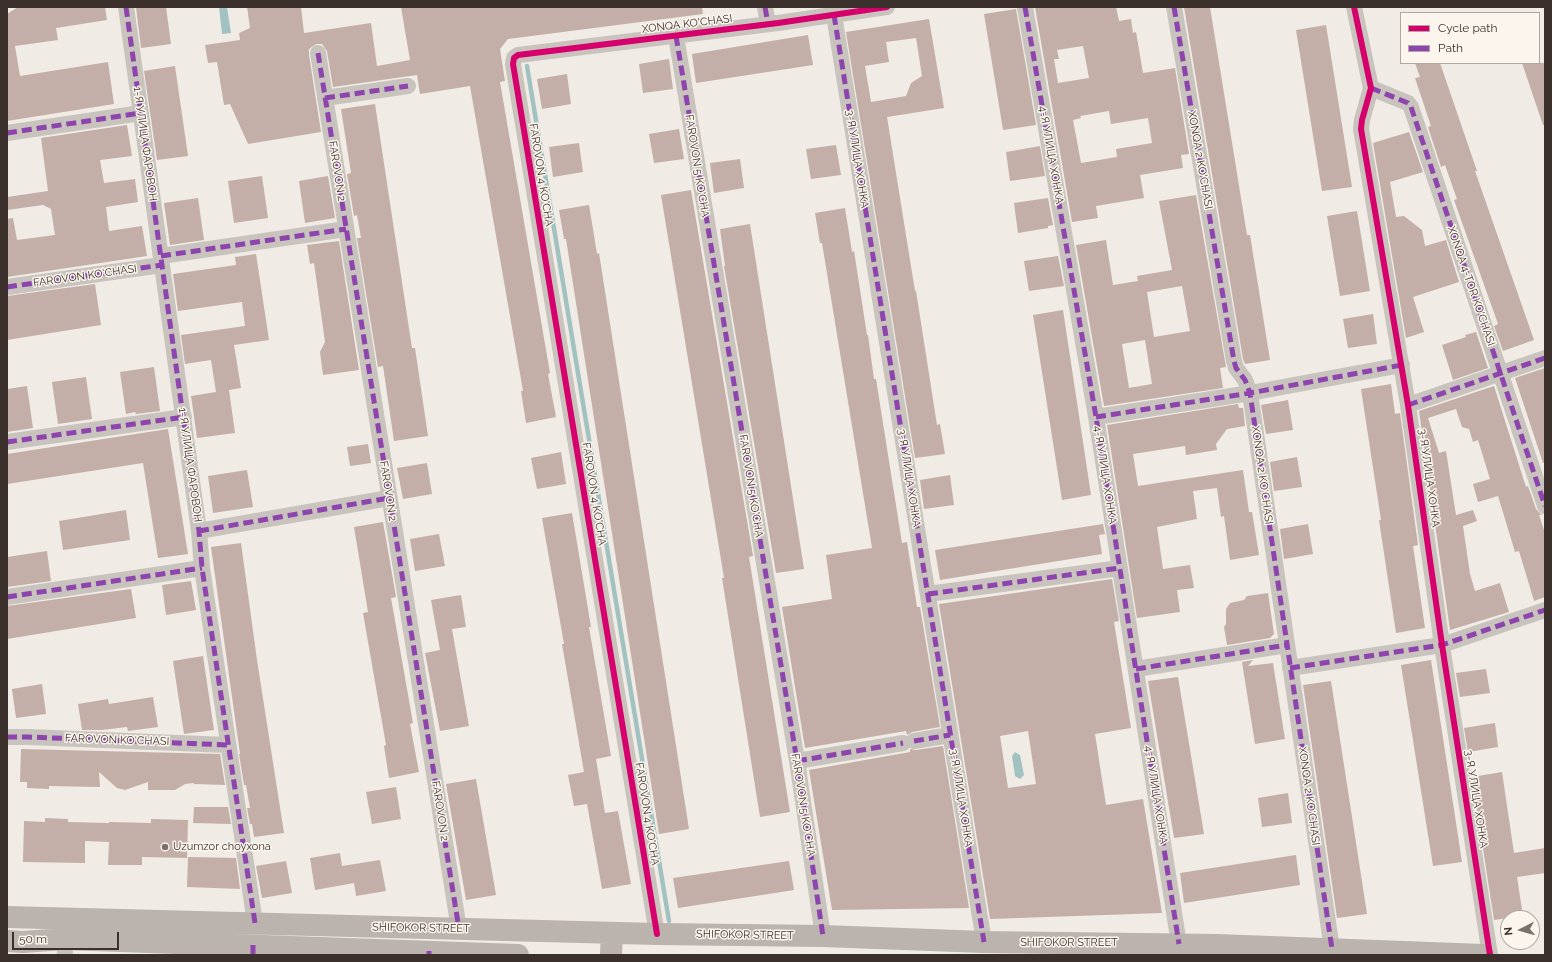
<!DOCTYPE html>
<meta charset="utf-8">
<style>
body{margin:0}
#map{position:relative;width:1552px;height:962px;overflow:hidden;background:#f0ebe5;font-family:Raleway,sans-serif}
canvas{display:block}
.frame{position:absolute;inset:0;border:8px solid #3b302b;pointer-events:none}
.legend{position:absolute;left:1400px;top:12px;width:140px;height:52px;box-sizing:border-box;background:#fbf5ee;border:1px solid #aea6a0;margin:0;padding:5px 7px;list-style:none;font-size:12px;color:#3b302b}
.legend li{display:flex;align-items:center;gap:8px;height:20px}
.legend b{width:20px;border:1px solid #aea6a0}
.north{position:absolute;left:1500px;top:910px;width:40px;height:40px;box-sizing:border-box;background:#fbf5ee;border:1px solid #aea6a0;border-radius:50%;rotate:264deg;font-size:11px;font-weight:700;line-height:16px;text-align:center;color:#3b302b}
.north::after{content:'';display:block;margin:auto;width:14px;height:18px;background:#7a716c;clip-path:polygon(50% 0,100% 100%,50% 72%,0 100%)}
.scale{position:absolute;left:12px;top:932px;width:107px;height:18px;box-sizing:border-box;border:2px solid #3b302b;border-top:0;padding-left:5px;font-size:12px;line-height:14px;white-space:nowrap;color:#3b302b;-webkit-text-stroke:3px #fbf5ee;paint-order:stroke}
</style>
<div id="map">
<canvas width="1552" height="962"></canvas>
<div class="frame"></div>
<ul class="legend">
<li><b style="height:5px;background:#d6006c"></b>Cycle path</li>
<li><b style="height:5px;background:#8e44ad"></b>Path</li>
</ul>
<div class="north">N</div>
<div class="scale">50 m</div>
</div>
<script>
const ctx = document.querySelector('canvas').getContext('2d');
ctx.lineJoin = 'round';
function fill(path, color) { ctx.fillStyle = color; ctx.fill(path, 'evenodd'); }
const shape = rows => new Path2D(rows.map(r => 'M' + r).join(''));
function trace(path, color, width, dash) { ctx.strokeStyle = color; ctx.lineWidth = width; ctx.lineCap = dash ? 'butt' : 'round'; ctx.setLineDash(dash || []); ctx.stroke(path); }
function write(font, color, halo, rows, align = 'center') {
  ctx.font = font + ' Raleway,sans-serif'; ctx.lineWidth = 3; ctx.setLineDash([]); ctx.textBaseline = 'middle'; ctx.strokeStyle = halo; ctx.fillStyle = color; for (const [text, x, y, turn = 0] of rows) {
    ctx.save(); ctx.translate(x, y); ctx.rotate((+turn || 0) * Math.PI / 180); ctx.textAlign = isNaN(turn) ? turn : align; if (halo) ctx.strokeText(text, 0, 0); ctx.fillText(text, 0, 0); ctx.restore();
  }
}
fill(shape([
 [219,7,227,7,231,33,222,34],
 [1015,752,1020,755,1024,775,1020,779,1015,776,1012,756]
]), '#a1c2c1');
trace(shape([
 [527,66,669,921]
]), '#a1c2c1', 4.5);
fill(shape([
 [18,7,105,7,107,20,56,28,58,40,15,46,20,76,108,62,114,104,7,121,7,14],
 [136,7,166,7,171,44,141,48],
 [247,7,301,7,304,33,371,23,377,66,410,60,401,7,702,7,703,14,508,39,500,49,505,81,500,82,550,373,548,374,556,417,526,423,521,391,523,391,470,86,420,94,417,75,333,87,327,51,322,44,316,44,309,49,309,55,321,132,248,144,230,104,224,105,217,62,208,63,205,45,240,40,239,33,250,28],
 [1035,7,1116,7,1119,21,1131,19,1133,33,1136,32,1143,73,1175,68,1189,154,1181,155,1183,168,1140,175,1144,198,1096,206,1098,218,1072,222],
 [1083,46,1089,78,1058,83,1054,59,1059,59,1057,50],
 [1109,111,1111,124,1148,118,1152,143,1116,149,1117,157,1081,163,1073,120,1081,118,1080,116],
 [1184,7,1210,7,1247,235,1250,235,1270,360,1245,364,1243,359],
 [1016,9,1036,125,1003,130,984,14],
 [929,19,944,108,887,117,915,291,916,291,937,425,940,424,945,454,915,458,846,32],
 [916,38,922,76,911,83,906,96,871,102,865,66,889,62,886,42],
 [1326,25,1352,187,1322,191,1296,30],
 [808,35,813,65,696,83,692,54],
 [669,59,673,89,643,93,639,64],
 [1415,63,1440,63,1477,171,1475,171,1534,340,1503,351,1494,326,1498,324,1454,200,1457,199,1445,165,1441,167,1428,127,1431,126,1415,78,1420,77],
 [1522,63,1545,63,1545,125,1543,125],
 [175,66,188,156,157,160,144,71],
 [567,74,571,104,542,109,537,79],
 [375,104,412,348,415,348,428,436,394,441,383,366,378,367,357,238,361,238,357,215,354,216,347,174,351,173,341,109],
 [127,125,132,156,100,160,104,183,135,179,138,202,106,207,109,231,142,226,147,256,7,277,7,219,13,218,17,240,55,235,51,209,43,205,7,210,7,197,48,191,41,138],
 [679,129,684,159,654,163,649,134],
 [1409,132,1423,172,1390,182,1396,217,1404,216,1422,230,1425,246,1446,240,1459,282,1413,297,1424,332,1406,338,1373,143],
 [579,143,583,172,553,177,549,147],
 [836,145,841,175,811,179,806,149],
 [1040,146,1045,176,1010,181,1006,152],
 [740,159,744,188,714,193,710,163],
 [262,176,268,218,234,223,228,181],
 [328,176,335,218,305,223,299,181],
 [691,190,753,556,749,557,790,812,760,817,722,578,724,578,661,195],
 [1196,195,1226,367,1220,368,1223,388,1104,406,1076,245,1106,240,1113,285,1138,281,1137,276,1172,270,1159,201],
 [1182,286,1190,331,1154,337,1147,292],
 [1145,340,1152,384,1129,388,1122,344],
 [198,198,204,240,170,245,164,203],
 [1048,198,1053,225,1048,226,1048,228,1018,233,1014,203],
 [589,205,597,254,599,253,689,829,659,834,566,239,564,239,559,210],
 [845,208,852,252,854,251,867,335,868,335,874,379,876,379,902,543,907,542,917,607,920,607,940,727,912,732,907,735,906,731,805,748,782,607,832,599,826,555,872,548,822,243,820,243,815,213],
 [1357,211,1370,291,1340,296,1327,216],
 [750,224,804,569,776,573,724,266,725,266,720,229],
 [339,241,359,370,323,375,320,352,325,342,314,263,310,264,307,245],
 [256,254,269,340,234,345,241,388,229,390,235,433,197,438,191,396,216,392,211,360,185,364,181,335,245,326,242,302,178,311,173,274,236,265,235,257],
 [1058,256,1064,286,1029,291,1024,261],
 [95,284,101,325,7,340,7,296],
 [1063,310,1091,495,1062,500,1033,315],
 [1373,314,1377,344,1348,348,1343,319],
 [1476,332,1488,368,1453,380,1442,345,1466,337,1465,335],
 [154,367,160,411,136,414,135,412,126,414,120,372],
 [1545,368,1545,463,1543,463,1515,378],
 [86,377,92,419,58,424,52,382],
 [1391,384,1395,414,1400,413,1418,545,1413,546,1425,628,1396,633,1379,520,1381,520,1361,389],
 [27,386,33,428,7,432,7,389],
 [1494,386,1526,487,1528,486,1536,509,1542,515,1539,515,1545,533,1545,597,1534,601,1519,551,1515,552,1498,496,1478,502,1473,484,1490,479,1478,440,1473,442,1469,429,1462,427,1456,409,1428,418,1439,453,1446,451,1456,515,1473,510,1477,521,1463,526,1470,574,1475,591,1500,583,1509,612,1450,630,1419,411],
 [1288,400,1293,430,1266,434,1261,405],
 [1238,404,1239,408,1243,408,1245,426,1227,429,1216,444,1217,450,1186,455,1185,446,1133,454,1138,486,1243,470,1249,512,1252,512,1259,555,1230,560,1224,516,1221,517,1217,488,1193,491,1197,519,1157,527,1163,569,1190,565,1194,588,1177,590,1180,612,1137,618,1107,425],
 [168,429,188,554,158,558,143,463,7,484,7,454],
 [368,444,371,463,350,466,347,447],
 [561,452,566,484,537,489,531,458],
 [1297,457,1302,487,1274,491,1270,462],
 [427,463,432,494,403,499,397,468],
 [247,470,253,507,213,513,208,476],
 [950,475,954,505,924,509,920,480],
 [126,510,130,540,63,550,59,521],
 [572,513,591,627,589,627,611,756,596,759,605,813,618,811,631,884,602,889,587,804,574,806,568,775,584,772,562,644,564,644,542,518],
 [383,522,396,597,391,598,413,723,410,724,419,772,389,778,384,746,386,745,363,613,368,612,354,527],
 [1103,524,1105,534,1099,535,1102,554,940,580,935,550],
 [1308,524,1313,554,1284,559,1280,529],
 [439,534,445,566,415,571,410,539],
 [241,543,257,660,284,833,254,837,252,824,250,824,247,808,250,808,246,785,244,785,239,754,240,754,211,547],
 [47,551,51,581,7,587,7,557],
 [1112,579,1119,621,1114,622,1131,728,1095,734,1106,805,1143,799,1162,913,990,919,939,604],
 [1028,731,1036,784,1008,788,1000,736],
 [191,581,196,610,166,615,162,585],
 [131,589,136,618,7,639,7,606],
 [1268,593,1274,634,1270,638,1227,645,1224,627,1226,624,1226,609,1230,603,1244,600,1247,596],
 [461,595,466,627,452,629,469,726,440,731,425,653,440,650,431,600],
 [203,656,214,730,184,734,173,661],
 [1253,660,1248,666,1273,663,1285,739,1255,744,1242,662],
 [1431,660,1462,862,1433,866,1401,665],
 [1486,669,1490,693,1460,697,1456,673],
 [1178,677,1204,834,1174,838,1148,681],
 [1331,681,1367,914,1337,918,1303,685],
 [42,684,46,714,16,718,12,689],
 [153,697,158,727,128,731,127,727,102,730,82,730,78,704,108,699,109,704],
 [1495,723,1498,747,1468,752,1464,728],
 [943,746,969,908,832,910,809,770,910,752,910,749,916,750],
 [21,749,220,754,225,785,194,784,194,783,185,784,175,790,148,790,148,782,125,790,117,788,99,772,100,787,49,786,49,789,27,788,27,782,20,782],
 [1502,772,1514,853,1545,848,1545,873,1517,877,1523,916,1494,920,1472,777],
 [476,779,496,895,466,900,446,784],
 [396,787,401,819,372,824,366,792],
 [1288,793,1292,823,1262,827,1258,798],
 [194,807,228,807,231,824,193,823],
 [45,818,68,819,68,822,109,823,109,822,151,823,151,819,188,820,187,858,142,857,142,865,108,865,109,842,85,841,85,863,23,862,24,821,45,822],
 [340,853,342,866,380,860,386,891,356,896,354,883,315,890,310,858],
 [1296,855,1300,885,1184,903,1180,873],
 [188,857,236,858,240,889,187,887],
 [286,861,292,893,262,898,256,866],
 [789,861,794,890,678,908,673,878]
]), '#c3afa7');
trace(shape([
 [126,7,199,531,202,568,255,923],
 [765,7,768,24],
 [1025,7,1096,417,1179,944],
 [1174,7,1234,361,1236,368,1245,380,1250,393,1332,949],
 [1354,7,1371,88,1362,120,1361,129,1408,405,1442,645,1490,955],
 [834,15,984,942],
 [676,36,797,761,823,936],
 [318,53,459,929],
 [1371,88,1408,103,1411,107,1545,506],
 [325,98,408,86],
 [7,133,141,113],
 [161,256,346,229],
 [7,287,162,265],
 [1408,405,1545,358],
 [1096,417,1250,393,1402,365],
 [7,442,184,417],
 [199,531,389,498],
 [928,594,1120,568],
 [7,597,202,568],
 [1290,668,1442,645,1545,610],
 [1136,669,1287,645],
 [7,737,28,737,228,745],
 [914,741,950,735],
 [797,761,903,743],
 [657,934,513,64,514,58,518,55,778,23,887,7],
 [64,939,65,955]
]), '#c9c3be', 16);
trace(shape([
 [7,917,657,934,823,936,984,942,1217,945,1483,955],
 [7,941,23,942,64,939,518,955],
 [611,955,612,933]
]), '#bab3ae', 22);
trace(shape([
 [126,7,199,531,202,568,255,923],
 [765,7,768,24],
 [1025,7,1096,417,1179,944],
 [1174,7,1234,361,1236,368,1245,380,1250,393,1332,949],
 [834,15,984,942],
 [676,36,797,761,823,936],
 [318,53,459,929],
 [1371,88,1408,103,1411,107,1545,506],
 [325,98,408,86],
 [7,133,141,113],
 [161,256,346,229],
 [7,287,162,265],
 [1408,405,1545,358],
 [1096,417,1250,393,1402,365],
 [7,442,184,417],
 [199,531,389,498],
 [928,594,1120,568],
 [7,597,202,568],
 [1290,668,1442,645,1545,610],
 [1136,669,1287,645],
 [7,737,28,737,228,745],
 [914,741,950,735],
 [797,761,903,743],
 [253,955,253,945],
 [429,955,429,951]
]), '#8e44ad', 5, [10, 5]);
trace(shape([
 [1354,7,1371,88,1362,120,1361,129,1408,405,1442,645,1490,955],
 [657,934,513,64,514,58,518,55,778,23,887,7]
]), '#d6006c', 6);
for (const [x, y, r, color] of [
 [165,847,4,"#7a716c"]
]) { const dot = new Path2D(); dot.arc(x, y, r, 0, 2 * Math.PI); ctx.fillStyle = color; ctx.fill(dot); trace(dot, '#fbf5ee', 1.5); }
write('11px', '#3b302b', '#fbf5ee', [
 ["XONQA KO'CHASI",687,24,-7],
 ["1-Я УЛИЦА ФАРОВОН",145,144,82],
 ["4-Я УЛИЦА ХОНКА",1051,155,80],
 ["3-Я УЛИЦА ХОНКА",857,159,81],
 ["XONQA 2 KO'CHASI",1200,160,80],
 ["FAROVON 5 KO'CHA",697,166,81],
 ["FAROVON 2",337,171,81],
 ["FAROVON 4 KO'CHA",541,175,81],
 ["FAROVON KO'CHASI",85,276,-8],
 ["XONQA 4-TOR KO'CHASI",1471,286,71],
 ["1-Я УЛИЦА ФАРОВОН",190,465,82],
 ["4-Я УЛИЦА ХОНКА",1105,475,81],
 ["XONQA 2 KO'CHASI",1262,475,82],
 ["3-Я УЛИЦА ХОНКА",909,478,81],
 ["3-Я УЛИЦА ХОНКА",1429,478,82],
 ["FAROVON 5 KO'CHA",751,486,81],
 ["FAROVON 2",388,491,81],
 ["FAROVON 4 KO'CHA",594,494,81],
 ["FAROVON KO'CHASI",117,740,2],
 ["4-Я УЛИЦА ХОНКА",1156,795,81],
 ["XONQA 2 KO'CHASI",1309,796,82],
 ["3-Я УЛИЦА ХОНКА",961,798,81],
 ["3-Я УЛИЦА ХОНКА",1476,799,81],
 ["FAROVON 5 KO'CHA",803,805,81],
 ["FAROVON 2",440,811,81],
 ["FAROVON 4 KO'CHA",647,814,81],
 ["SHIFOKOR STREET",421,928,1],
 ["SHIFOKOR STREET",745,935,1],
 ["SHIFOKOR STREET",1069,943]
]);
write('11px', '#3b302b', '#fbf5ee', [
 ["Uzumzor choyxona",173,847]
], 'left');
</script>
